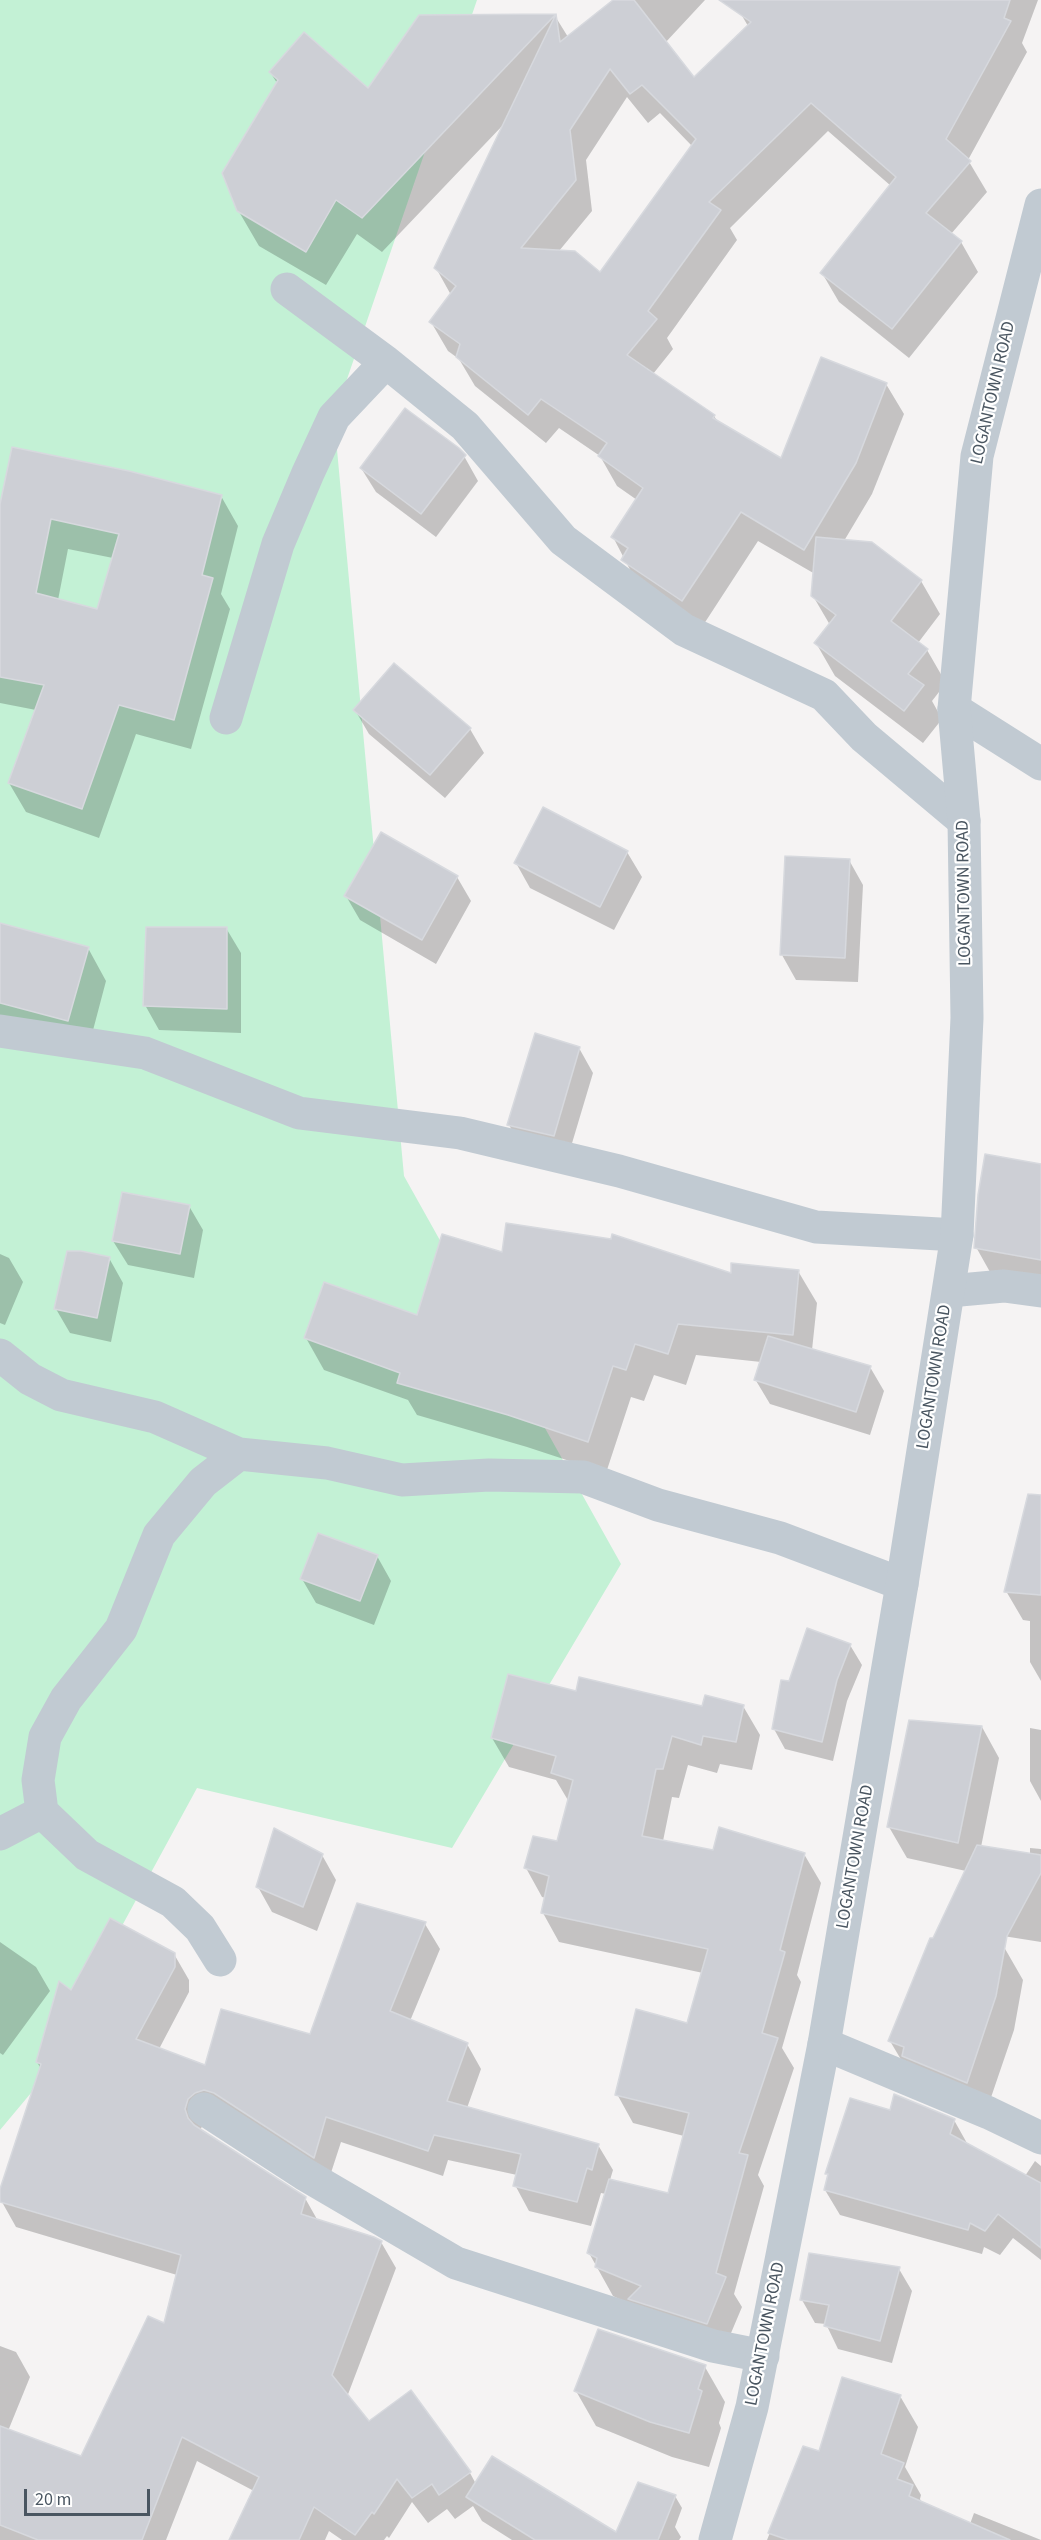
<!DOCTYPE html>
<style>
body{margin:0}
#map{position:relative;width:1041px;height:2540px;overflow:hidden;background:#f5f3f3;font-family:"Source Sans 3",sans-serif}
canvas{display:block}
.scale{position:absolute;left:24px;top:2489px;width:126px;height:27px;box-sizing:border-box;border:3px solid #4a5661;border-top:0;padding-left:8px;font-size:18px;line-height:21px;white-space:nowrap;color:#4a5661;-webkit-text-stroke:4px #fff;paint-order:stroke}
</style>
<div id="map">
<canvas width="1041" height="2540"></canvas>
<div class="scale">20 m</div>
</div>
<script>
const ctx = document.querySelector('canvas').getContext('2d');
ctx.lineJoin = 'round';
function fill(path, color) { ctx.fillStyle = color; ctx.fill(path, 'evenodd'); }
const shape = rows => new Path2D(rows.map(r => 'M' + r).join(''));
function trace(path, color, width, dash) { ctx.strokeStyle = color; ctx.lineWidth = width; ctx.lineCap = dash ? 'butt' : 'round'; ctx.setLineDash(dash || []); ctx.stroke(path); }
function write(font, color, halo, rows, align = 'center') {
  ctx.font = font + ' "Source Sans 3",sans-serif'; ctx.lineWidth = 4.5; ctx.setLineDash([]); ctx.textBaseline = 'middle'; ctx.strokeStyle = halo; ctx.fillStyle = color; for (const [text, x, y, turn = 0] of rows) {
    ctx.save(); ctx.translate(x, y); ctx.rotate((+turn || 0) * Math.PI / 180); ctx.textAlign = isNaN(turn) ? turn : align; if (halo) ctx.strokeText(text, 0, 0); ctx.fillText(text, 0, 0); ctx.restore();
  }
}
fill(shape([
 [0,0,477,0,334,417,404,1176,621,1564,452,1848,197,1788,31,2093,0,2130]
]), '#c3f1d5');
fill(shape([
 [615,0,705,0,665,43,694,80,748,26,741,14,750,0,1038,0,1022,43,1027,52,968,160,987,192,951,234,961,242,978,272,909,358,839,302,822,273,891,186,828,131,730,228,737,240,667,338,673,349,653,374,714,416,718,422,782,461,886,384,904,414,872,494,844,541,872,544,921,581,940,614,918,643,927,650,946,683,932,701,942,719,923,743,835,676,816,643,830,625,813,596,815,574,758,541,700,630,640,589,613,537,637,500,617,486,600,456,559,428,546,443,475,386,459,359,448,351,431,322,451,295,436,268,504,124,382,252,357,234,326,285,259,246,238,210,277,83,270,72,368,90,420,17,555,16,568,37],
 [627,97,648,123,660,113,692,146,601,274,559,251,592,211,586,160],
 [464,456,478,481,436,537,376,492,361,468],
 [221,496,238,526,221,594,230,609,191,749,136,734,99,838,26,812,9,783,36,710,0,703,0,511],
 [68,549,113,558,98,611,58,600],
 [355,710,470,729,484,753,445,798,369,734],
 [544,809,627,852,642,877,614,930,530,888,516,863],
 [786,858,849,860,863,885,858,982,796,980,782,955],
 [457,877,471,901,436,964,360,920,346,896],
 [0,924,88,948,106,981,87,1053,0,1029],
 [226,928,241,953,241,1033,159,1030,145,1005],
 [579,1048,593,1073,567,1160,523,1149,509,1125],
 [1041,1165,1041,1281,990,1272,976,1247],
 [189,1206,203,1230,194,1278,128,1265,113,1241],
 [0,1254,9,1258,23,1282,5,1325,0,1323],
 [503,1254,732,1275,798,1271,817,1303,812,1350,870,1367,884,1391,870,1435,770,1404,755,1379,761,1362,696,1355,686,1385,654,1375,644,1401,631,1397,606,1473,527,1447,417,1415,408,1400,324,1370,306,1338,418,1317],
 [109,1258,123,1283,111,1342,70,1333,56,1309],
 [1041,1500,1041,1681,1030,1662,1030,1621,1023,1620,1006,1591],
 [377,1556,391,1581,374,1625,316,1603,302,1579],
 [850,1645,862,1665,847,1701,833,1761,785,1749,774,1729,790,1683],
 [577,1693,703,1707,743,1706,760,1735,752,1770,720,1764,717,1773,688,1765,679,1798,672,1797,663,1841,714,1852,804,1854,821,1883,797,1975,801,1982,782,2048,794,2068,758,2175,764,2186,734,2294,742,2307,723,2352,613,2296,589,2253,606,2194,601,2193,591,2226,529,2211,515,2185,517,2175,448,2160,443,2176,341,2142,328,2182,203,2124,200,2131,305,2198,318,2221,381,2242,396,2268,347,2397,368,2423,470,2473,476,2484,615,2540,512,2540,482,2521,473,2506,455,2519,447,2509,428,2523,412,2502,389,2538,387,2536,384,2540,342,2540,329,2531,325,2540,231,2540,254,2491,197,2461,166,2540,0,2540,0,2346,16,2352,30,2377,8,2431,82,2458,165,2325,177,2275,16,2227,2,2202,41,2069,37,2062,71,1992,174,1954,189,1980,189,1992,159,2049,206,2067,311,2036,425,1924,440,1949,410,2021,467,2044,481,2069,467,2108,598,2145,613,2170,610,2180,669,2195,684,2136,633,2123,617,2094,688,2025,703,1973,559,1942,543,1913,546,1898,542,1897,526,1868,558,1843,569,1802,556,1780,509,1767,492,1738],
 [982,1727,999,1758,981,1847,1030,1855,1030,1848,1041,1849,1041,1942,978,1932,1004,1947,1023,1980,1014,2030,985,2115,909,2073,890,2041,966,1871,907,1858,889,1827],
 [1030,1728,1041,1730,1041,1801,1030,1781],
 [322,1855,336,1880,317,1931,272,1912,258,1887],
 [0,1942,36,1967,50,1991,3,2055,0,2053],
 [891,2112,954,2120,968,2145,1025,2176,1035,2161,1041,2166,1041,2260,1013,2238,1000,2255,984,2247,982,2254,840,2215,825,2190,829,2177,827,2174],
 [899,2269,912,2291,892,2363,838,2349,826,2324,815,2323,802,2300],
 [705,2367,725,2402,719,2423,721,2428,709,2467,672,2457,596,2426,576,2391],
 [900,2396,918,2427,905,2467,921,2495,920,2499,922,2503,970,2524,974,2513,1041,2540,767,2540,804,2448,820,2453],
 [675,2496,682,2508,675,2527,681,2537,679,2540,624,2540]
]), '#0003');
const building = shape([
 [613,0,634,0,694,77,751,22,719,0,1010,0,1004,18,1011,21,946,139,971,161,926,213,962,241,892,329,820,273,896,177,811,103,709,202,721,210,648,311,657,319,627,355,715,415,713,418,781,458,821,357,887,383,856,463,804,550,741,512,682,601,621,560,628,548,611,537,643,488,598,456,607,443,541,399,528,415,456,357,460,344,429,322,456,286,434,268,556,14,560,42,613,0],
 [610,69,630,94,642,85,696,139,600,272,575,251,521,248,576,180,570,130,610,69],
 [556,14,362,218,336,200,306,252,237,211,222,173,278,80,269,72,304,32,368,88,419,15,556,14],
 [405,408,459,448,466,455,421,514,360,468,405,408],
 [12,447,129,471,222,495,202,575,213,578,174,720,119,705,82,809,8,783,44,685,0,677,0,504,12,447],
 [51,519,119,534,97,609,36,593,51,519],
 [816,537,872,542,922,580,891,621,928,649,908,674,924,685,904,711,814,643,836,615,811,596,816,537],
 [394,663,471,728,430,775,353,710,394,663],
 [543,807,628,851,600,907,514,863,543,807],
 [381,832,458,876,422,940,344,896,381,832],
 [785,856,850,859,845,958,780,955,785,856],
 [0,923,89,947,68,1021,0,1003,0,923],
 [146,927,227,927,227,1009,143,1006,146,927],
 [535,1033,580,1047,554,1136,507,1125,535,1033],
 [985,1154,1041,1164,1041,1260,974,1248,978,1195,985,1154],
 [122,1192,190,1205,180,1254,112,1241,122,1192],
 [506,1223,611,1239,612,1234,731,1273,731,1263,799,1270,793,1335,678,1324,668,1354,635,1344,626,1370,613,1366,588,1442,508,1415,397,1383,400,1373,304,1338,324,1282,417,1315,442,1234,502,1252,506,1223],
 [67,1251,81,1251,110,1257,97,1318,54,1309,67,1251],
 [768,1336,871,1366,856,1412,754,1380,768,1336],
 [1028,1494,1041,1495,1041,1595,1004,1592,1028,1494],
 [318,1533,378,1555,360,1601,300,1579,318,1533],
 [807,1628,851,1644,837,1680,822,1742,772,1729,781,1680,789,1681,807,1628],
 [508,1674,576,1691,579,1677,702,1706,705,1695,744,1705,736,1742,703,1736,701,1745,672,1736,663,1769,656,1769,642,1836,713,1850,719,1827,805,1853,780,1950,785,1952,762,2033,778,2038,739,2153,748,2155,716,2273,726,2277,707,2324,628,2299,641,2286,595,2267,597,2258,587,2253,609,2179,668,2193,689,2113,615,2095,636,2009,687,2023,708,1949,541,1913,549,1876,524,1868,533,1836,557,1841,573,1780,551,1773,556,1756,491,1738,508,1674],
 [909,1720,982,1726,958,1843,887,1827,909,1720],
 [274,1828,323,1854,303,1907,256,1887,274,1828],
 [977,1845,1041,1855,1041,1873,1007,1936,996,1996,967,2083,902,2056,904,2047,888,2041,930,1938,933,1938,977,1845],
 [357,1903,426,1922,390,2011,468,2043,447,2101,599,2144,592,2170,587,2168,577,2202,513,2186,521,2154,434,2135,428,2151,326,2117,314,2158,214,2093,204,2090,195,2093,188,2099,185,2109,188,2118,194,2125,306,2197,301,2214,374,2237,382,2241,332,2375,369,2421,411,2390,471,2472,439,2495,432,2484,412,2498,397,2479,374,2514,372,2512,355,2535,314,2507,299,2540,229,2540,259,2477,182,2437,142,2540,38,2540,0,2525,0,2426,81,2456,148,2316,164,2323,181,2255,0,2202,0,2189,41,2064,36,2062,59,1981,71,1990,110,1918,175,1953,175,1967,136,2039,205,2065,221,2009,310,2034,357,1903],
 [894,2094,955,2119,950,2134,1041,2183,1041,2248,998,2214,985,2231,970,2223,968,2230,824,2190,828,2174,825,2174,850,2098,890,2110,894,2094],
 [809,2253,900,2267,880,2341,824,2326,829,2305,800,2300,809,2253],
 [598,2329,706,2365,698,2389,702,2391,689,2433,650,2422,574,2391,598,2329],
 [842,2377,901,2395,881,2454,904,2463,897,2479,913,2485,909,2496,1010,2540,788,2540,768,2533,803,2446,819,2451,842,2377],
 [492,2456,616,2532,638,2482,676,2495,658,2540,535,2540,466,2497,492,2456]
]);
fill(building, '#cdcfd5');
trace(building, '#d7d9de', 1.5);
trace(shape([
 [287,289,386,362,465,426,563,540,684,630,824,695,864,737,964,821],
 [954,709,1041,764],
 [226,718,278,544,308,473,334,417,386,362],
 [0,1031,145,1053,299,1113,460,1133,619,1171,816,1227,957,1235],
 [949,1291,1004,1286,1041,1291],
 [0,1355,30,1379,61,1395,155,1417,239,1454],
 [42,1812,87,1855,173,1902,200,1928,220,1960],
 [0,1834,42,1812,38,1780,45,1737,66,1699,121,1629,159,1535,203,1482,239,1454,327,1463,402,1480,489,1475,583,1477,658,1505,780,1538,902,1584],
 [824,2044,989,2113,1041,2138],
 [204,2109,304,2174,456,2263,713,2346,763,2356]
]), '#c1cad2', 33);
trace(shape([
 [715,2540,752,2407,824,2044,902,1584,957,1235,967,1018,964,821,954,709,977,456,1041,205]
]), '#c1cad2', 33);
write('18px', '#4a5661', '#fff', [
 ["LOGANTOWN ROAD",994,393,-77],
 ["LOGANTOWN ROAD",965,893,-91],
 ["LOGANTOWN ROAD",935,1377,-81],
 ["LOGANTOWN ROAD",856,1857,-80],
 ["LOGANTOWN ROAD",766,2334,-79]
]);
</script>
